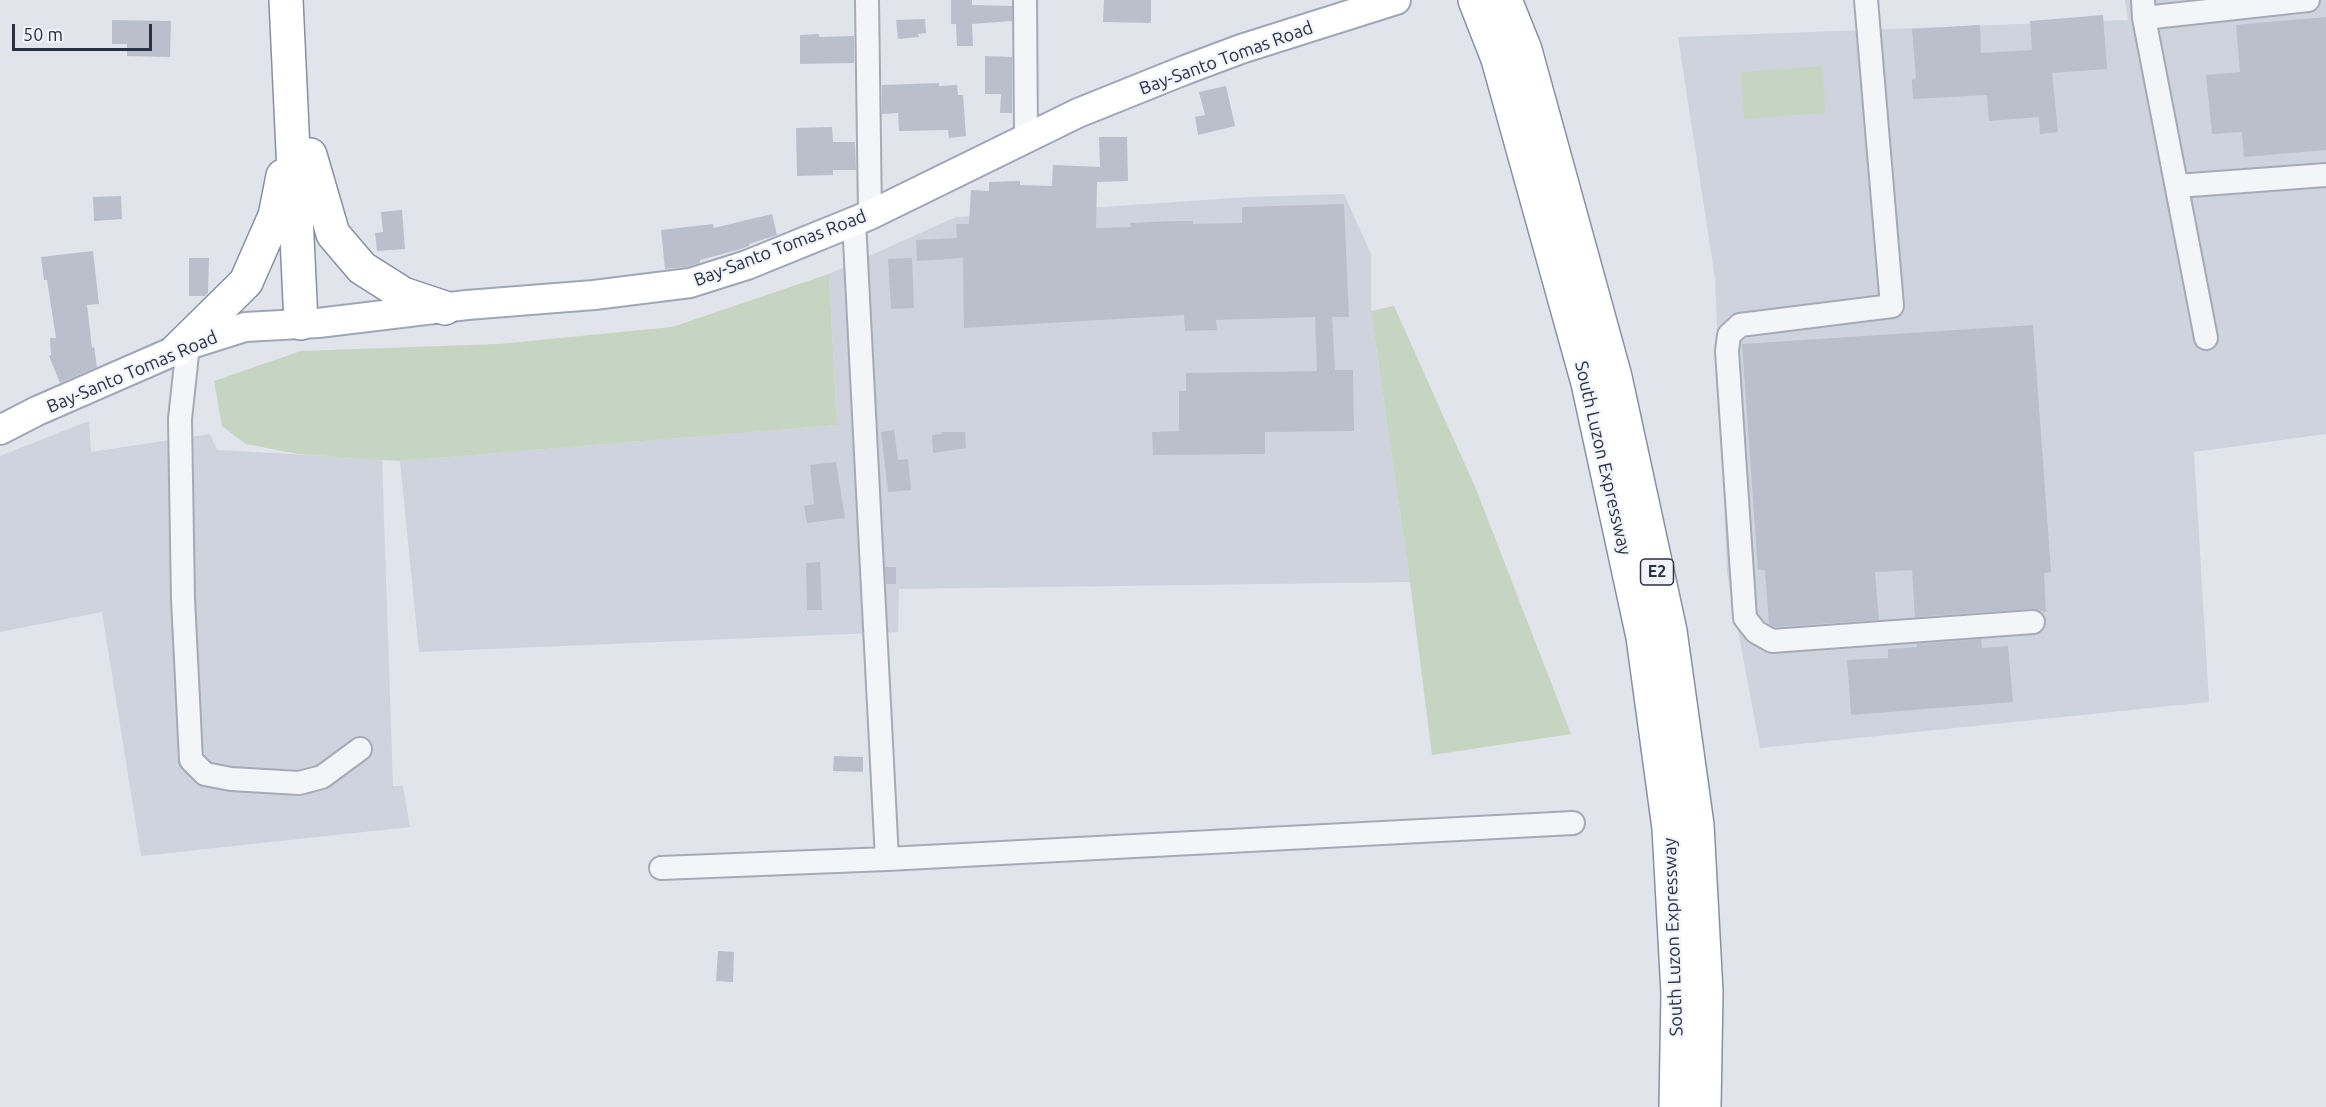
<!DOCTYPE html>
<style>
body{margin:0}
#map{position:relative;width:2326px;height:1107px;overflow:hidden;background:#e1e4eb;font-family:Ubuntu,sans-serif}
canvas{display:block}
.scale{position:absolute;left:12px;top:24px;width:140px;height:27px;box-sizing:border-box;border:3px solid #283044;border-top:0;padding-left:8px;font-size:18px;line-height:21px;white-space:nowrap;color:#283044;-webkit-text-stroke:4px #f1f3f8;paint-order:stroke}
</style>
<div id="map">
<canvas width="2326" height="1107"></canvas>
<div class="scale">50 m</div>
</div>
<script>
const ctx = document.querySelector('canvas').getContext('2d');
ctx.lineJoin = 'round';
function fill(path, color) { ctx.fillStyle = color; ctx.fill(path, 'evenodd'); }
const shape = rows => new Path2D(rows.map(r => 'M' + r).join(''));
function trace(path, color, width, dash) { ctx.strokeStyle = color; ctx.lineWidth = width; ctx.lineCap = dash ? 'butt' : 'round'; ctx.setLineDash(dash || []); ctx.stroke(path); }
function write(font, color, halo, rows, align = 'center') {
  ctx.font = font + ' Ubuntu,sans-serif'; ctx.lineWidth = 4.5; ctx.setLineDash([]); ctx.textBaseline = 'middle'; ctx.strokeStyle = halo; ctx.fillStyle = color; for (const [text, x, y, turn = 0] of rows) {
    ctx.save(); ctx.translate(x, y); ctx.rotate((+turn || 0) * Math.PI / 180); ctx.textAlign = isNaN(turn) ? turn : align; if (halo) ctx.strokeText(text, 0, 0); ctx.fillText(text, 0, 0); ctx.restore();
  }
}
fill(shape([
 [2125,0,2326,0,2326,434,2194,452,2209,702,1760,748,1727,572,1715,278,1678,37,2128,20],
 [1344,194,1371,254,1371,311,1410,582,899,589,898,632,419,652,400,461,837,425,829,274,956,217,1249,197],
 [89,421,91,452,210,434,217,450,382,459,393,786,403,786,410,827,141,856,102,612,0,632,0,456]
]), '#cfd3dd');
fill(shape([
 [1822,66,1826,113,1744,119,1740,72],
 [829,274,837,425,400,461,298,454,246,444,222,426,214,381,301,351,499,344,672,327],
 [1394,306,1476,489,1571,734,1432,755,1410,582,1371,311]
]), '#c5d5c1');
fill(shape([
 [951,0,972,0,972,5,1012,6,1012,21,972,24,973,46,957,46,956,24,951,24],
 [1104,0,1151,0,1151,23,1103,22],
 [2103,15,2107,69,2052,73,2058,132,2040,134,2039,117,1989,121,1987,95,1913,99,1912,80,1916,79,1912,29,1980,25,1981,53,2032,50,2030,21],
 [2326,17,2326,150,2244,157,2242,132,2212,134,2206,75,2240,72,2236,25],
 [925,19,926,33,918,34,919,37,898,39,896,20],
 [112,20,171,21,170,57,127,56,127,44,112,44],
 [819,34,819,37,854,36,854,63,800,64,800,35],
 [985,56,1012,57,1012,113,1000,113,1001,94,985,94],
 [939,83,939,86,957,85,958,95,963,95,966,136,949,138,948,130,899,131,898,113,882,114,882,85],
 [1226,86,1235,126,1198,135,1195,117,1205,115,1199,92],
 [832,127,833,142,855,142,856,170,833,170,833,175,797,176,796,128],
 [1099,137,1127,137,1128,181,1097,182,1096,228,1131,227,1130,223,1174,221,1193,221,1193,224,1242,223,1242,207,1344,204,1349,317,1332,317,1335,370,1353,370,1354,431,1265,432,1265,454,1153,455,1152,432,1179,431,1179,391,1186,391,1186,373,1317,371,1315,317,1216,320,1217,330,1185,331,1184,315,964,328,963,258,917,261,916,240,957,238,956,224,969,224,971,190,989,191,989,182,1020,181,1020,185,1052,186,1053,165,1100,167],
 [121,196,122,219,94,221,93,197],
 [402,210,405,249,377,251,375,233,383,232,381,212],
 [772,214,777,235,749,244,749,246,741,249,700,260,700,263,686,267,665,269,661,230,713,224,714,228],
 [93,251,99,304,87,305,92,348,94,347,97,367,60,383,49,356,51,355,50,338,56,338,47,280,44,280,41,257],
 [189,258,209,258,208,293,205,296,189,296],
 [912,258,914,308,891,309,888,259],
 [2033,325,2051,572,2044,573,2046,612,2032,609,1915,617,1912,570,1875,572,1879,620,1774,627,1769,624,1765,570,1758,570,1742,344],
 [894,430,898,460,908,459,911,490,888,492,881,432],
 [941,432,965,432,966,448,933,453,932,435,942,434],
 [836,462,845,518,807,523,804,506,814,504,810,465],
 [820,562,822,610,807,610,806,563],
 [885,567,896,567,896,584,886,584],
 [1981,639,1982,648,2008,646,2013,702,1851,715,1847,660,1888,658,1888,649,1917,647,1917,644],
 [834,756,863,757,863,772,833,771],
 [718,951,734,952,733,982,716,981]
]), '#bbbfcb');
const minor = shape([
 [867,0,870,215],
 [1025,0,1026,137],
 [1866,0,1892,306,1740,325,1729,335,1727,351,1745,618,1756,632,1772,641,2033,622],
 [2143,0,2144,18,2206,338],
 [2144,18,2308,0],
 [2177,186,2326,175],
 [854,221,887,859,1573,823],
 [188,345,180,419,183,599,191,760,205,774,231,779,299,783,322,777,360,749],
 [661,868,887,859]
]);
const major = shape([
 [0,430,37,411,188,345,245,327,318,323,467,305,594,295,690,283,747,265,870,215,1078,113,1185,70,1241,49,1396,0]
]);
const highway = shape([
 [286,0,301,323],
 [1475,0,1498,59,1588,383,1643,637,1669,828,1678,993,1676,1107],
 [1505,0,1525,50,1615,377,1670,631,1697,825,1706,992,1704,1107],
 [310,155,333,234,362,268,403,294,445,308],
 [177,350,246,282,275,216,283,176]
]);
trace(minor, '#a6aab6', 26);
trace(major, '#9fa7b7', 32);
trace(highway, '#8790a3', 36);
trace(minor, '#f4f5f9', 22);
trace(major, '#fff', 28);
trace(highway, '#fff', 33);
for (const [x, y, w] of [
 [1657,572,33]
]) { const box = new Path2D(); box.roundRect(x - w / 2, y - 13, w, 26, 4.5); ctx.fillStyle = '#f1f3f8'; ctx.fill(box); trace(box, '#283044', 1.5); }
write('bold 16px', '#283044', null, [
 ["E2",1657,572]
]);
write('18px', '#283044', '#f1f3f8', [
 ["Bay-Santo Tomas Road",1226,58,-20],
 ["Bay-Santo Tomas Road",780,248,-21],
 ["Bay-Santo Tomas Road",132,372,-23],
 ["South Luzon Expressway",1603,458,77],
 ["South Luzon Expressway",1673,937,-92]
]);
</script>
